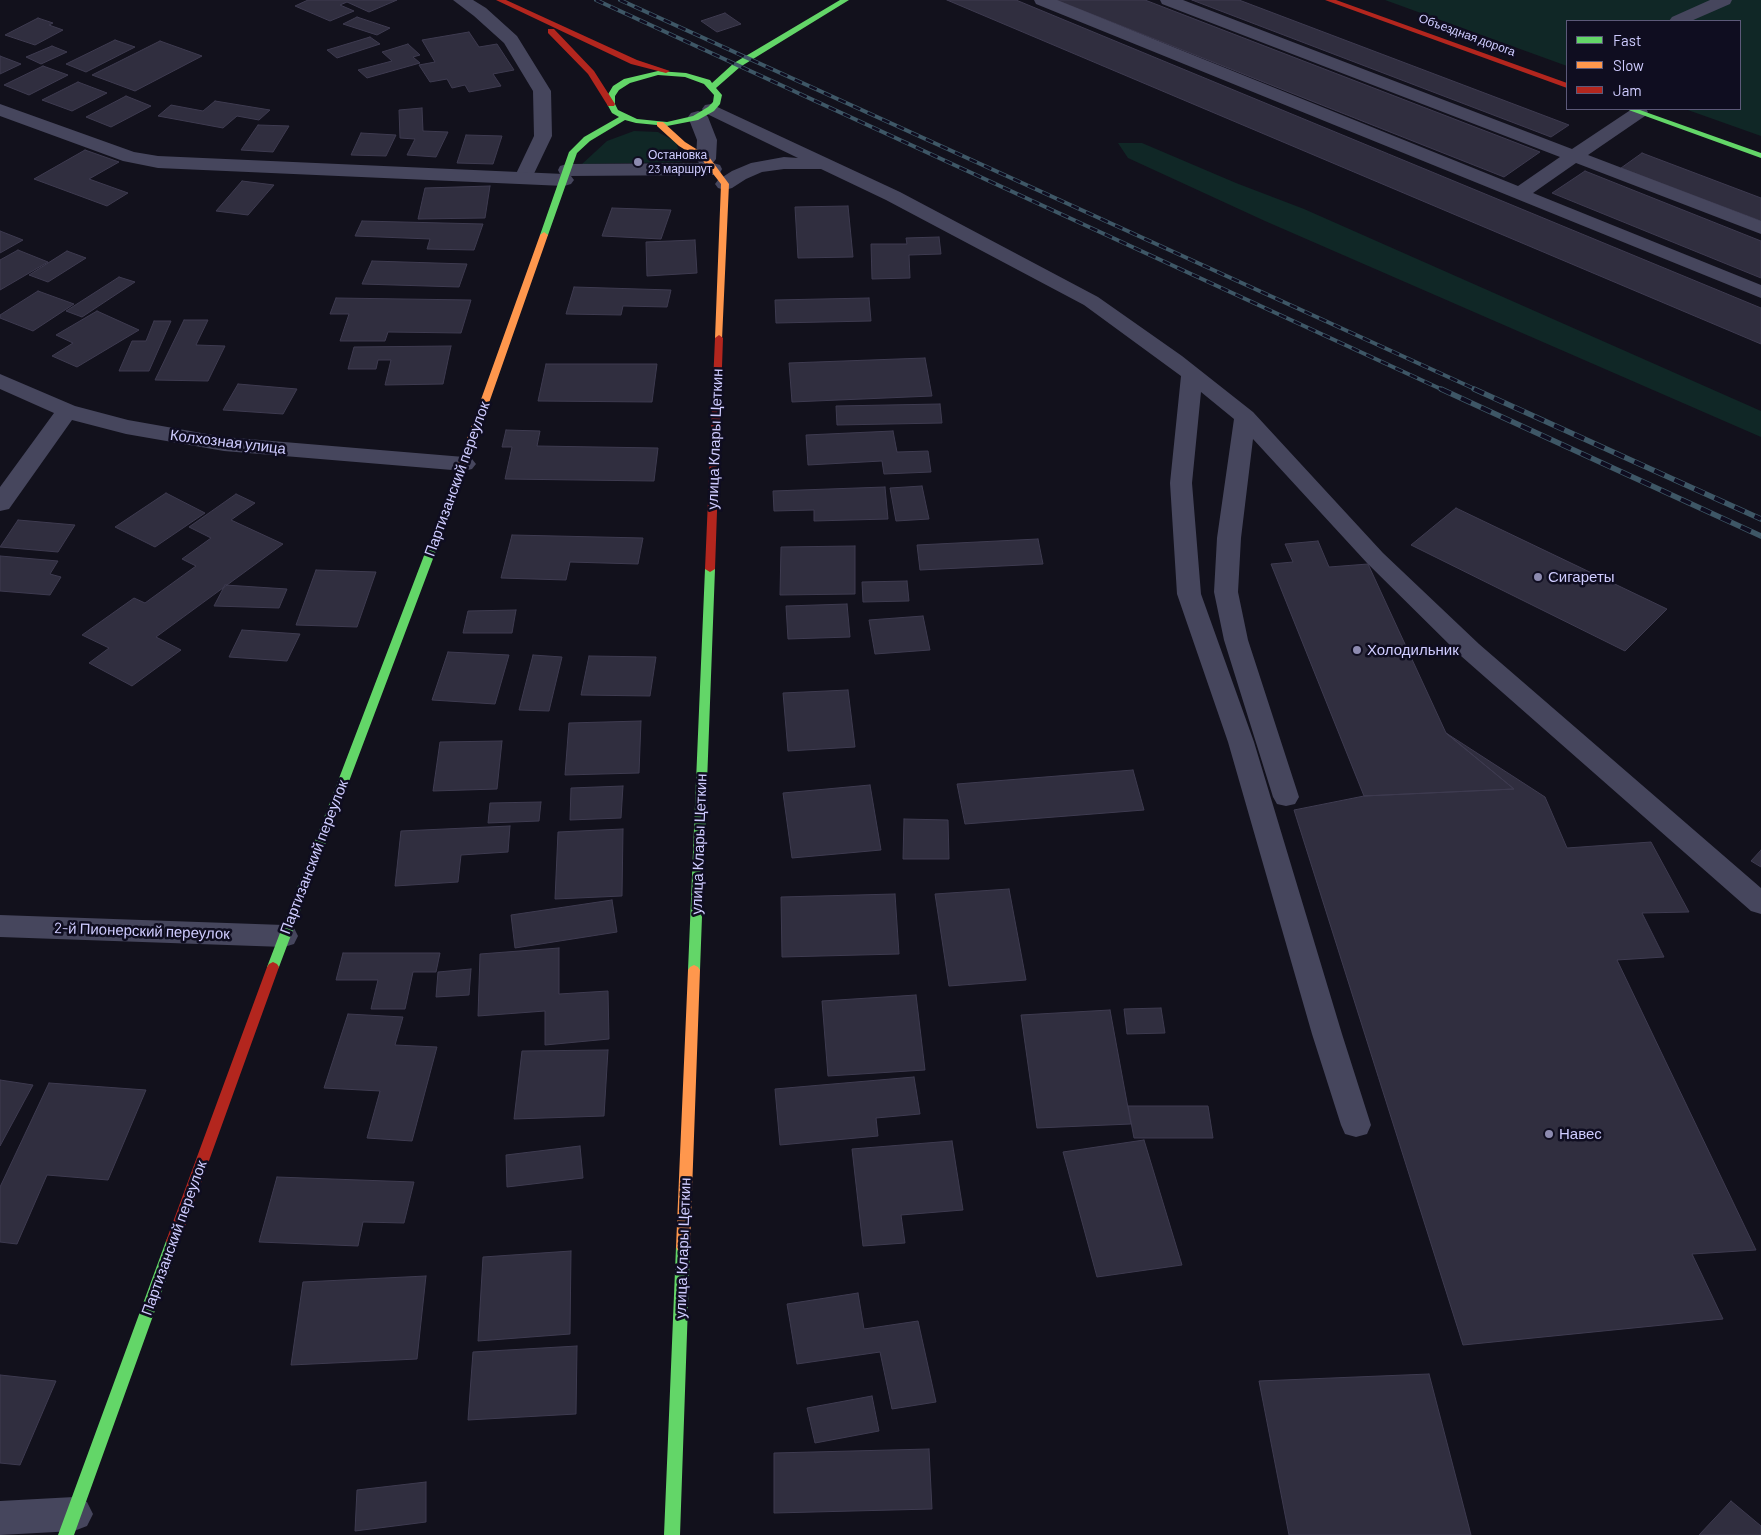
<!DOCTYPE html>
<meta charset="utf-8">
<style>
body{margin:0}
#map{position:relative;width:1761px;height:1535px;overflow:hidden;background:#12111c;font-family:Barlow,sans-serif}
canvas{display:block}
.legend{position:absolute;left:1566px;top:20px;width:175px;height:90px;box-sizing:border-box;background:#0f0d20;border:1px solid #5c5979;margin:0;padding:6px 9px;list-style:none;font-size:15px;color:#cfccff}
.legend li{display:flex;align-items:center;gap:10px;height:25px}
.legend b{width:25px;border:1px solid #5c5979}
</style>
<div id="map">
<canvas width="1761" height="1535"></canvas>
<ul class="legend">
<li><b style="height:6px;background:#63d668"></b>Fast</li>
<li><b style="height:6px;background:#ff974d"></b>Slow</li>
<li><b style="height:6px;background:#b3261e"></b>Jam</li>
</ul>
</div>
<script>
const ctx = document.querySelector('canvas').getContext('2d');
ctx.lineJoin = 'round';
function fill(path, color) { ctx.fillStyle = color; ctx.fill(path, 'evenodd'); }
const shape = rows => new Path2D(rows.map(r => 'M' + r).join(''));
function trace(path, color, width, dash) { ctx.strokeStyle = color; ctx.lineWidth = width; ctx.lineCap = dash ? 'butt' : 'round'; ctx.setLineDash(dash || []); ctx.stroke(path); }
function write(font, color, halo, rows, align = 'center') {
  ctx.font = font + ' Barlow,sans-serif'; ctx.lineWidth = 5; ctx.setLineDash([]); ctx.textBaseline = 'middle'; ctx.strokeStyle = halo; ctx.fillStyle = color; for (const [text, x, y, turn = 0] of rows) {
    ctx.save(); ctx.translate(x, y); ctx.rotate((+turn || 0) * Math.PI / 180); ctx.textAlign = isNaN(turn) ? turn : align; if (halo) ctx.strokeText(text, 0, 0); ctx.fillText(text, 0, 0); ctx.restore();
  }
}
fill(shape([
 [1385,0,1761,0,1761,136,1685,109,1740,109,1740,21,1567,21,1567,66],
 [634,131,658,132,676,142,682,162,582,164,607,141],
 [1118,143,1142,143,1236,183,1304,209,1761,411,1761,437,1265,221,1128,158]
]), '#102726');
const building = shape([
 [308,0,397,0,369,12,347,2,340,5,354,11,330,21,295,6,308,0],
 [947,0,1016,0,1761,308,1761,344,947,0],
 [1056,0,1145,0,1540,152,1504,177,1056,0],
 [1192,0,1239,0,1569,125,1551,137,1192,0],
 [725,13,741,24,717,32,701,21,725,13],
 [357,17,390,28,377,35,343,24,357,17],
 [38,18,53,23,49,25,63,30,35,45,5,35,38,18],
 [469,32,479,47,497,44,514,70,493,74,501,86,469,92,465,85,452,88,447,79,430,82,419,65,435,62,422,40,469,32],
 [370,37,380,44,337,58,327,50,370,37],
 [115,40,135,47,86,72,66,64,115,40],
 [160,41,202,56,135,91,92,75,160,41],
 [408,44,420,55,413,57,420,63,367,78,358,70,392,61,382,52,408,44],
 [52,46,67,52,41,64,26,57,52,46],
 [0,56,21,64,0,74,0,56],
 [43,66,68,75,29,95,4,85,43,66],
 [78,82,107,93,72,111,42,100,78,82],
 [126,96,151,106,111,127,86,117,126,96],
 [215,101,270,110,259,120,237,116,223,128,158,116,171,105,203,111,215,101],
 [422,108,423,131,448,132,436,157,407,155,415,139,400,138,399,110,422,108],
 [258,125,289,126,273,152,241,150,258,125],
 [361,133,396,135,386,156,351,155,361,133],
 [466,135,502,136,493,164,457,163,466,135],
 [85,150,119,162,89,179,128,193,107,206,34,179,85,150],
 [1642,153,1761,198,1761,221,1621,168,1642,153],
 [1585,171,1761,241,1761,278,1552,193,1585,171],
 [242,181,274,185,248,215,216,211,242,181],
 [490,186,485,218,418,219,425,188,490,186],
 [848,206,853,257,798,258,795,207,848,206],
 [612,208,671,210,661,239,602,236,612,208],
 [362,221,483,224,474,250,427,249,430,239,355,236,362,221],
 [0,231,23,240,0,253,0,231],
 [939,237,941,254,909,255,910,278,872,279,871,244,907,244,906,238,939,237],
 [695,240,697,273,647,276,646,242,695,240],
 [18,250,48,262,0,290,0,260,18,250],
 [67,251,86,258,48,282,29,275,67,251],
 [372,261,467,264,459,287,362,284,372,261],
 [119,277,135,282,82,317,66,311,119,277],
 [574,287,671,290,667,307,623,306,621,315,566,314,574,287],
 [38,291,74,304,33,331,0,318,0,315,38,291],
 [336,298,471,300,461,333,388,332,385,341,340,341,349,314,330,314,336,298],
 [869,298,871,321,776,323,775,300,869,298],
 [97,311,139,330,77,367,52,356,73,343,56,335,97,311],
 [184,320,208,320,196,345,225,346,208,381,155,380,184,320],
 [154,321,171,321,149,371,119,371,132,341,146,341,154,321],
 [451,346,443,384,385,385,391,360,378,360,376,369,348,369,354,347,451,346],
 [925,358,932,396,792,402,789,363,925,358],
 [546,364,657,364,652,402,538,401,546,364],
 [238,384,297,389,283,414,223,410,238,384],
 [940,404,942,423,837,425,836,406,940,404],
 [506,430,540,431,537,446,658,448,654,481,505,479,512,447,502,447,506,430],
 [893,431,897,452,928,451,931,472,884,474,882,461,808,465,806,435,893,431],
 [922,486,929,519,896,521,890,488,922,486],
 [885,487,888,519,814,521,814,510,774,511,773,491,885,487],
 [166,493,205,513,155,547,115,527,166,493],
 [236,494,255,503,231,520,283,544,156,637,181,650,132,686,89,663,109,648,82,635,134,598,145,603,196,566,182,559,211,538,189,527,236,494],
 [1456,508,1667,609,1625,651,1411,545,1456,508],
 [18,520,75,525,58,552,0,547,18,520],
 [512,535,643,538,638,564,570,562,566,580,501,578,512,535],
 [1038,539,1043,564,920,570,917,545,1038,539],
 [1318,541,1329,567,1368,564,1446,733,1514,789,1364,796,1271,564,1293,562,1285,544,1318,541],
 [855,546,855,594,780,595,781,547,855,546],
 [0,556,58,561,50,574,61,577,50,595,0,591,0,556],
 [316,570,376,572,357,627,296,625,316,570],
 [907,581,909,601,863,602,862,582,907,581],
 [225,585,287,589,279,608,214,606,225,585],
 [847,604,850,637,788,639,786,606,847,604],
 [516,610,512,633,463,633,468,611,516,610],
 [923,616,930,650,875,654,869,620,923,616],
 [242,630,300,634,287,661,229,657,242,630],
 [448,652,509,655,495,704,432,700,448,652],
 [533,655,562,657,549,711,519,710,533,655],
 [589,656,656,657,650,696,581,695,589,656],
 [848,690,855,747,788,751,783,693,848,690],
 [641,721,639,773,565,775,569,723,641,721],
 [1446,733,1545,797,1567,848,1651,842,1689,912,1642,913,1664,957,1617,960,1756,1250,1692,1254,1723,1319,1463,1345,1294,810,1364,796,1514,789,1446,733],
 [502,741,497,789,433,791,440,742,502,741],
 [1133,770,1144,810,965,824,957,784,1133,770],
 [870,785,881,850,792,858,783,793,870,785],
 [623,786,621,818,570,820,571,788,623,786],
 [541,802,539,821,488,823,490,803,541,802],
 [904,819,948,820,949,859,903,859,904,819],
 [510,826,508,852,461,855,458,882,395,886,401,831,510,826],
 [623,829,622,896,555,899,558,832,623,829],
 [1761,850,1761,867,1751,861,1761,850],
 [1009,889,1026,980,949,986,935,894,1009,889],
 [895,894,899,954,782,957,781,897,895,894],
 [612,900,617,932,515,948,511,915,612,900],
 [559,948,559,994,608,991,609,1039,545,1045,545,1011,478,1016,480,954,559,948],
 [343,953,440,953,436,972,413,972,405,1009,371,1009,378,980,336,980,343,953],
 [471,969,469,995,436,997,438,972,471,969],
 [916,995,925,1070,828,1076,822,1001,916,995],
 [1161,1008,1165,1033,1127,1034,1124,1009,1161,1008],
 [1110,1010,1131,1124,1037,1128,1021,1015,1110,1010],
 [348,1014,403,1017,395,1045,437,1047,412,1141,367,1138,380,1091,324,1088,348,1014],
 [608,1050,604,1116,514,1119,522,1051,608,1050],
 [914,1077,920,1114,876,1118,878,1136,780,1145,775,1089,914,1077],
 [0,1080,33,1085,0,1146,0,1080],
 [49,1083,146,1090,108,1180,47,1175,17,1244,0,1242,0,1187,49,1083],
 [1128,1106,1208,1106,1213,1138,1134,1138,1128,1106],
 [1144,1140,1182,1265,1097,1277,1063,1152,1144,1140],
 [952,1141,963,1210,901,1215,905,1243,863,1246,852,1149,952,1141],
 [580,1146,583,1178,507,1187,506,1155,580,1146],
 [277,1177,414,1182,404,1223,363,1222,358,1246,259,1242,277,1177],
 [571,1251,570,1334,478,1341,483,1257,571,1251],
 [426,1276,417,1359,291,1365,303,1282,426,1276],
 [858,1293,864,1329,918,1321,936,1402,892,1409,880,1352,797,1364,787,1304,858,1293],
 [577,1346,576,1414,468,1420,473,1352,577,1346],
 [1429,1374,1471,1535,1289,1535,1259,1381,1429,1374],
 [0,1375,56,1381,20,1465,0,1463,0,1375],
 [872,1396,879,1431,815,1443,807,1408,872,1396],
 [929,1449,932,1509,774,1513,774,1453,929,1449],
 [426,1482,426,1522,355,1531,357,1490,426,1482],
 [1731,1501,1761,1526,1761,1535,1699,1535,1731,1501]
]);
fill(building, '#302e3f');
trace(building, '#3e3b50', 1);
fill(shape([
 [453,0,473,0,486,8,517,36,551,91,552,136,530,182,523,184,516,182,514,178,534,136,533,91,504,43,474,16,453,0],
 [1034,0,1057,0,1518,186,1560,157,1162,4,1160,0,1183,0,1572,149,1632,109,1646,109,1648,112,1645,116,1588,155,1761,221,1761,234,1576,163,1533,193,1761,285,1761,298,1036,4,1034,0],
 [1710,0,1732,0,1730,4,1691,21,1669,21,1672,17,1710,0],
 [711,104,900,192,1098,297,1182,356,1253,412,1383,553,1479,644,1761,888,1761,914,1751,911,1461,656,1367,563,1253,439,1241,538,1238,592,1248,640,1299,797,1295,804,1286,806,1277,804,1273,797,1224,640,1214,592,1217,538,1234,419,1201,392,1192,483,1201,594,1254,742,1342,1034,1371,1125,1367,1134,1356,1137,1345,1134,1341,1125,1312,1034,1228,742,1177,594,1170,483,1181,376,1084,305,886,200,821,169,784,169,762,172,746,179,732,188,725,190,718,188,715,184,718,180,732,171,751,163,784,157,798,158,705,113,702,109,705,105,711,104],
 [713,163,720,165,722,169,720,173,713,175,567,176,560,174,558,170,560,166,567,164,713,163],
 [0,915,284,925,294,928,298,936,294,944,284,947,0,937,0,915]
]), '#46465d');
fill(shape([
 [0,104,134,152,158,156,564,174,571,176,574,180,571,184,564,186,158,168,123,161,0,116,0,104],
 [698,111,705,113,708,117,717,140,716,159,713,163,706,165,699,163,696,159,697,140,688,117,691,113,698,111],
 [0,374,75,406,128,420,224,437,464,457,472,459,476,464,472,469,464,471,224,451,126,434,72,420,9,509,0,511,0,487,54,413,0,389,0,374],
 [74,1497,87,1502,93,1514,87,1526,74,1531,0,1535,0,1501,74,1497]
]), '#46465d');
fill(shape([
 [840,0,849,0,740,67,716,88,722,95,720,104,714,111,698,120,667,126,636,123,625,120,590,141,577,153,548,235,544,238,541,237,540,235,569,152,584,137,619,117,612,113,607,104,607,96,613,86,624,79,658,71,686,73,710,80,712,83,734,63,840,0],
 [658,75,685,77,704,84,714,95,713,102,708,107,693,116,667,122,637,119,618,110,615,104,615,96,619,90,630,83,658,75],
 [1626,109,1637,109,1761,153,1761,158,1626,109],
 [446,508,451,511,279,967,277,970,273,972,269,970,267,967,441,511,446,508],
 [710,566,715,569,700,970,698,973,694,975,690,973,688,970,705,569,710,566],
 [173,1235,178,1237,180,1241,74,1535,58,1535,166,1241,168,1237,173,1235],
 [683,1241,688,1243,690,1247,680,1535,664,1535,676,1247,678,1243,683,1241]
]), '#63d668');
fill(shape([
 [657,122,663,122,685,142,709,157,729,184,722,340,719,341,715,338,721,184,703,161,679,146,657,126,657,122],
 [544,232,548,235,451,511,449,513,443,513,441,511,540,235,544,232],
 [694,965,698,967,700,970,690,1247,688,1251,683,1253,678,1251,676,1247,688,970,690,967,694,965]
]), '#ff974d');
fill(shape([
 [496,0,506,0,637,60,670,71,666,73,631,64,496,0],
 [1325,0,1336,0,1567,83,1567,88,1325,0],
 [548,29,554,29,594,71,615,104,614,106,608,106,588,74,548,33,548,29],
 [719,335,723,338,715,569,710,572,705,569,715,338,719,335],
 [273,962,277,964,279,967,180,1241,178,1245,173,1247,168,1245,166,1241,267,967,269,964,273,962]
]), '#b3261e');
const railFar1 = shape([
 [596,0,1443,390],
 [620,0,1477,390]
]);
const rail = shape([
 [1441,389,1761,536],
 [1474,389,1761,519]
]);
trace(railFar1, '#3e5766', 4);
trace(rail, '#3e5766', 5.5);
trace(railFar1, '#0f0d20', 2.5, [8]);
trace(rail, '#0f0d20', 4, [11]);
for (const [x, y, r, color] of [
 [638,162,5,"#8d8bb0"],
 [1538,577,5,"#8d8bb0"],
 [1357,650,5,"#8d8bb0"],
 [1549,1134,5,"#8d8bb0"]
]) { const dot = new Path2D(); dot.arc(x, y, r, 0, 2 * Math.PI); ctx.fillStyle = color; ctx.fill(dot); trace(dot, '#0f0d20', 2); }
write('12px', '#cfccff', '#0f0d20', [
 ["Объездная дорога",1467,35,20]
]);
write('12px', '#cfccff', '#0f0d20', [
 ["Остановка",648,155],
 ["23 маршрут",648,169]
], 'left');
write('15px', '#cfccff', '#0f0d20', [
 ["улица Клары Цеткин",715,439,-88],
 ["Колхозная улица",228,442,7],
 ["Партизанский переулок",457,479,-70],
 ["улица Клары Цеткин",699,844,-88],
 ["Партизанский переулок",314,857,-69],
 ["2-й Пионерский переулок",142,931,2],
 ["Партизанский переулок",174,1238,-70],
 ["улица Клары Цеткин",683,1248,-88]
]);
write('15px', '#cfccff', '#0f0d20', [
 ["Сигареты",1548,577],
 ["Холодильник",1367,650],
 ["Навес",1559,1134]
], 'left');
</script>
